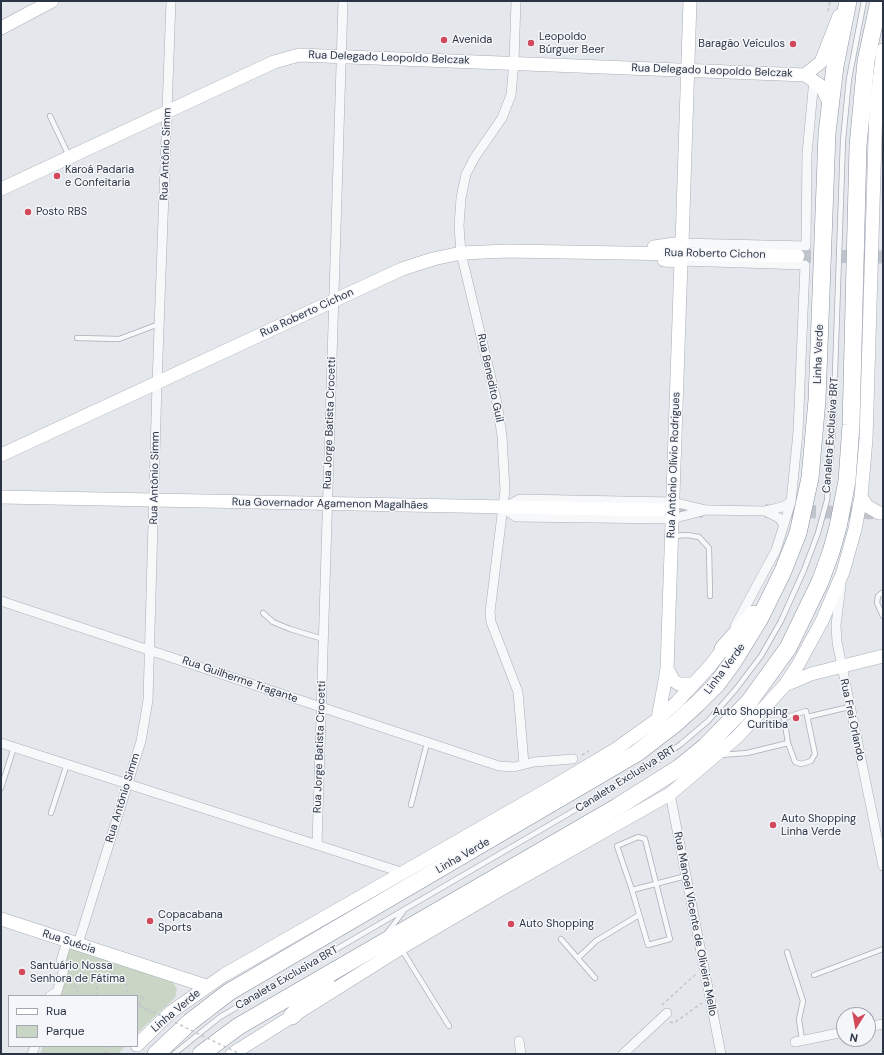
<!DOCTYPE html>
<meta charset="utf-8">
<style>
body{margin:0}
#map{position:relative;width:884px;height:1055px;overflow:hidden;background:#e4e7ec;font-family:"DM Sans",sans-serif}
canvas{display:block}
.frame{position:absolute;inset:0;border:2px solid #2b3445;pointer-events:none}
.legend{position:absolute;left:8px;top:995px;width:130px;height:52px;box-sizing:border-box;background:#f4f6f9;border:1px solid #a4a8b1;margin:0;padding:5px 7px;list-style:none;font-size:12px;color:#2b3445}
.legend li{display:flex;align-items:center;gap:8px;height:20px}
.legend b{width:20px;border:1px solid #a4a8b1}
.north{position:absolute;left:836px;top:1007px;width:40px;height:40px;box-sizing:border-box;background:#f4f6f9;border:1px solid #a4a8b1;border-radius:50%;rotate:191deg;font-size:11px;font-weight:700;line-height:16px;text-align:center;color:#2b3445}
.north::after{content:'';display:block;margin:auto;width:14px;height:18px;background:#d1495b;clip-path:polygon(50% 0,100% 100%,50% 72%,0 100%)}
</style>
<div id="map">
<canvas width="884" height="1055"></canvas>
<div class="frame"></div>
<ul class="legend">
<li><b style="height:5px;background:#fff"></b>Rua</li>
<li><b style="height:11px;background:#c9d6c5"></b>Parque</li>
</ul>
<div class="north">N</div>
</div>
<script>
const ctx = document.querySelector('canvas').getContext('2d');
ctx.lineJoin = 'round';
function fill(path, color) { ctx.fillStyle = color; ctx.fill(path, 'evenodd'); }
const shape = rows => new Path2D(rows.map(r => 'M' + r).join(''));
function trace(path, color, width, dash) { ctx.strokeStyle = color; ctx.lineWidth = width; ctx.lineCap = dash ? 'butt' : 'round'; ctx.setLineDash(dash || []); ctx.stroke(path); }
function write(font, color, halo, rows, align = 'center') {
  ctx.font = font + ' "DM Sans",sans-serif'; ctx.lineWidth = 3; ctx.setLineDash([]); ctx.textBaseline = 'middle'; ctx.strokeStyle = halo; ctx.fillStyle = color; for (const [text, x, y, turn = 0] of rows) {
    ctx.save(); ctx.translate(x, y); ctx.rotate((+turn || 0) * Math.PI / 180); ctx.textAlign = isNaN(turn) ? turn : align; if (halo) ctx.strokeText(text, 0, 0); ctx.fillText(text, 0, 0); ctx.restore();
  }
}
fill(shape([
 [71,947,172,981,177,989,175,998,137,1033,137,996,56,996,64,961],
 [43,1046,125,1046,118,1054,40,1054]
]), '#c9d6c5');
trace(shape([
 [798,256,883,257],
 [661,510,703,511],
 [765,511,883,513]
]), '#bfc3cb', 13, [13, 6]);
const lane = shape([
 [50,116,69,156],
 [77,338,119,339,159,324],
 [673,536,687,535,699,537,709,548,710,596],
 [883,592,878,596,877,603,883,616],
 [263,613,273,622,290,629,323,639],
 [806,711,815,754,811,761,801,764,795,762,788,743,784,718,806,711],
 [807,717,849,707],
 [721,755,747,753,788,743],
 [1,788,14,747],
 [411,805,427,743],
 [51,813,67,764],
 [638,837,645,839,670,939,648,945,632,890,617,846,638,837],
 [632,890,686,876],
 [387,933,403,912],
 [561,939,595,978],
 [402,950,449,1026],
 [787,952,803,1001,799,1019,802,1040],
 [578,958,596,941,639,915],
 [814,975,883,949],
 [174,1054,220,1017,647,768,681,744,708,721,736,689,761,656,781,621,804,570,818,533,827,500,833,431,843,140,849,79,864,1]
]);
const street = shape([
 [516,1,514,62,511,95,502,118,475,157,466,174,461,198,459,226,461,253,497,403,502,436,505,490,490,612,491,622,518,692,524,764],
 [682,243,806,246,807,154,814,79],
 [681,261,805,265,798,432,791,502,776,550,735,626],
 [706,510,672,519,516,517,503,508,520,499,673,502,706,510,765,511,782,507,791,502],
 [765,511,779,518,784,525],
 [841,585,836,625,837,642,883,866],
 [1,601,499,766,514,767,534,762,573,759],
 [1,743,404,873],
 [670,794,721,1054],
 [317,845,343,1],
 [78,944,141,741,148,700,157,383,171,1],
 [50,996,57,992,64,969,61,961,67,941],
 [868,1027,883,1024],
 [519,1041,521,1054],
 [795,1042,844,1032],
 [32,1054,35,1046],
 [623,1054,667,1013]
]);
const secondary = shape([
 [1,28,52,1],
 [805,75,821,62,839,16],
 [1,189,274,62,299,55,805,75,821,86,830,104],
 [654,247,682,243,690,1],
 [1,455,402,269,433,259,461,253,508,251,798,256],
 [1,497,660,510],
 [861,497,867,506,879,513,883,513],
 [667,669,674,681,679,684,694,684],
 [785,685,811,674,883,656],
 [658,719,667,669,681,261,664,260],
 [1,919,206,986],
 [137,1045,171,1012,224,975,556,785,616,749,658,719,677,702,710,666,723,649],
 [232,1054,401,948,498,891,670,794,737,737,785,685,798,665,822,621,843,572,855,529,861,497,866,439,876,105,883,50]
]);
const highway = shape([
 [723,649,754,614],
 [292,1016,326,982],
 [156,1054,190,1022,229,992,637,753,676,723,698,703,717,684,733,662,760,618,783,571,798,533,810,478,817,400,827,133,835,66,848,1],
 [201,1054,239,1026,617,807,679,768,706,746,749,702,788,648,820,582,831,552,838,527,847,481,851,425,858,146,866,61,879,1]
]);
trace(lane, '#a9aeb7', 6);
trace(street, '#a9aeb7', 10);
trace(secondary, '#a9aeb7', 14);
trace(highway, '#8b94a3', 18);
trace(shape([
 [828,11,830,1],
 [582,755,589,751],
 [69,982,76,988,78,996],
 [97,996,97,984,101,979,111,975,116,975,125,981,128,990,127,996],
 [137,1004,141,996,144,997,137,1010],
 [662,1005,696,974],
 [139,1006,153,1013],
 [670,1022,674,1023,702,1003],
 [105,1054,107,1046],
 [257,1054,258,1054]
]), '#c2c5cb', 1.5, [3, 3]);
trace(lane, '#f7f8fa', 4.5);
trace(street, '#f7f8fa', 9);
trace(secondary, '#fff', 13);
trace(highway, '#fff', 17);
trace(shape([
 [137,1004,240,1054]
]), '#c2c5cb', 1.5, [3, 3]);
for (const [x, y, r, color] of [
 [444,40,4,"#d1495b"],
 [531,43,4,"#d1495b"],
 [793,44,4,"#d1495b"],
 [57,176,4,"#d1495b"],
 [28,212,4,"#d1495b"],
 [796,718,4,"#d1495b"],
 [773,825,4,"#d1495b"],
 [150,921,4,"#d1495b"],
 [511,924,4,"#d1495b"],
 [22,972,4,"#d1495b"]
]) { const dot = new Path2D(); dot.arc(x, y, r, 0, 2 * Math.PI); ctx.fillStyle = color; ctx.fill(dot); trace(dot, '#f4f6f9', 1.5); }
write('11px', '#2b3445', '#f4f6f9', [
 ["Leopoldo",539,37],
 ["Búrguer Beer",539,50],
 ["Avenida",452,40],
 ["Baragão Veículos",785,44,"right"],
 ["Karoá Padaria",65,170],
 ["e Confeitaria",65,183],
 ["Posto RBS",36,212],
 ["Auto Shopping",788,712,"right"],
 ["Curitiba",788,725,"right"],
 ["Auto Shopping",781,819],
 ["Linha Verde",781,832],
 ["Copacabana",158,915],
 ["Sports",158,928],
 ["Auto Shopping",519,924],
 ["Santuário Nossa",30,966],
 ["Senhora de Fátima",30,979]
], 'left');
write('11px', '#2b3445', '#f4f6f9', [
 ["Rua Delegado Leopoldo Belczak",389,58,2],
 ["Rua Delegado Leopoldo Belczak",712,71,2],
 ["Rua Antônio Simm",166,154,-88],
 ["Rua Roberto Cichon",715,254,1],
 ["Rua Roberto Cichon",307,313,-25],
 ["Linha Verde",819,354,-88],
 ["Rua Benedito Guil",490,378,78],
 ["Rua Jorge Batista Crocetti",330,423,-88],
 ["Canaleta Exclusiva BRT",831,435,-86],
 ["Rua Antônio Olívio Rodrigues",674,465,-88],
 ["Rua Antônio Simm",155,478,-89],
 ["Rua Governador Agamenon Magalhães",330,504,1],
 ["Linha Verde",725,669,-53],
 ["Rua Guilherme Tragante",240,680,19],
 ["Rua Frei Orlando",852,720,78],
 ["Rua Jorge Batista Crocetti",320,747,-88],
 ["Canaleta Exclusiva BRT",626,779,-32],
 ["Rua Antônio Simm",123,798,-73],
 ["Linha Verde",463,856,-30],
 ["Rua Manoel Vicente de Oliveira Mello",695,924,79],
 ["Rua Suécia",69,942,18],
 ["Canaleta Exclusiva BRT",287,978,-30],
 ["Linha Verde",176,1011,-40]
]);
</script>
